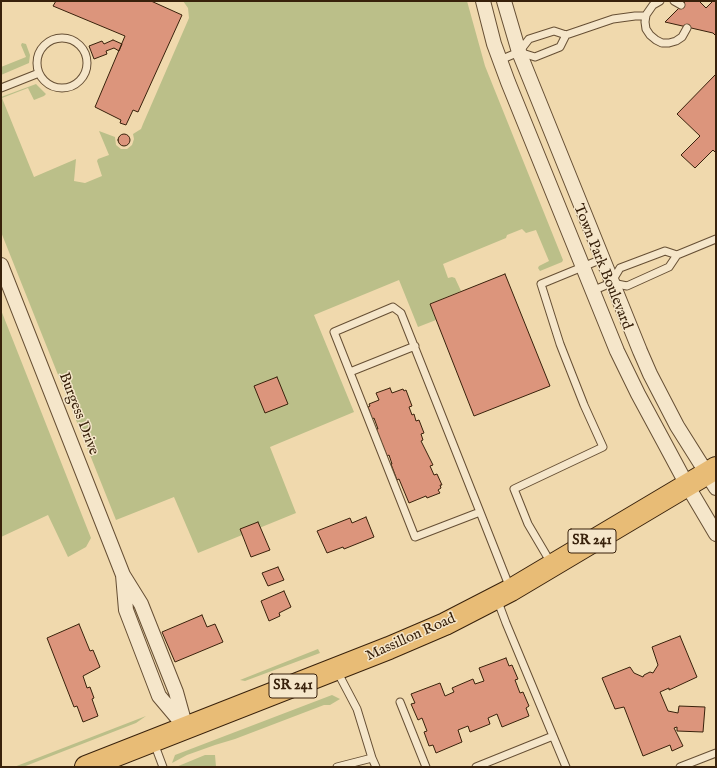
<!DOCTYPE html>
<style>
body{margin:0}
#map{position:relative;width:717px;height:768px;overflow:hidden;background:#f0d9ad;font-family:"IM FELL English",serif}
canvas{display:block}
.frame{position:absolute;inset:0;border:2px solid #38210b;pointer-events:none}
</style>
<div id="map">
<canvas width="717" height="768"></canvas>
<div class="frame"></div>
</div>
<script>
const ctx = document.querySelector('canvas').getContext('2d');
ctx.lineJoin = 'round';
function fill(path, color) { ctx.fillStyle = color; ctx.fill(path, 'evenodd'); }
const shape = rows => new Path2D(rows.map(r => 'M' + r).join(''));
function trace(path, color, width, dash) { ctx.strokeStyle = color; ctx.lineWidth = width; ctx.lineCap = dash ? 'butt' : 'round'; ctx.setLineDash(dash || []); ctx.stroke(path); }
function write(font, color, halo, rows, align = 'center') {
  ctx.font = font + ' "IM FELL English",serif'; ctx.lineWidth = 3; ctx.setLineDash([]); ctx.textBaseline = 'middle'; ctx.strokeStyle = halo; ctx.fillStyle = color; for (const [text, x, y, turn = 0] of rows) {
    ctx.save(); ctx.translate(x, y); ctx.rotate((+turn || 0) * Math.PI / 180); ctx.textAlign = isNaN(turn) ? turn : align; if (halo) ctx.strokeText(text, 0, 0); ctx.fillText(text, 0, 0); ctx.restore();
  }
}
fill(shape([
 [183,1,467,1,485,66,563,260,562,262,540,271,538,268,539,266,549,261,536,230,526,233,522,229,507,235,506,238,443,264,448,278,452,277,455,278,461,291,430,304,436,320,418,327,399,280,314,315,354,412,270,447,296,513,198,553,174,497,116,520,1,232,1,97,36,84,46,94,44,96,34,100,28,88,2,98,34,177,76,159,74,181,85,183,102,176,97,161,98,159,109,155,99,131,115,137,116,145,121,149,127,149,132,145,134,139,133,134,141,129,143,124,189,18,188,8],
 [22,43,26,44,30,55,29,63,1,75,1,67,26,57,21,45],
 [1,310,91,538,86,547,68,557,48,515,1,537],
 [318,649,320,653,245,681,240,680],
 [332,695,340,699,330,705,324,705,235,739,215,745,187,755,172,763,175,755],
 [146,716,136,723,23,767,14,767],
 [205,755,215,755,216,767,176,767]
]), '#bbbf89');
const building = shape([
 [56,1,151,1,182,15,138,112,133,110,126,125,120,123,121,120,95,107,125,36,53,6,56,1],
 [686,1,699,1,706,8,713,1,716,1,716,36,713,33,665,22,686,1],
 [113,40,122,44,119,51,114,48,106,51,107,54,94,59,89,46,102,41,104,44,113,40],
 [716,74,716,153,713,150,695,168,681,155,700,136,677,114,716,74],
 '118 140a6 6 0 1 1 12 0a6 6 0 1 1-12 0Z',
 [505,274,550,386,474,416,430,304,505,274],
 [277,377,288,404,265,413,254,386,277,377],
 [390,388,392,393,403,389,404,391,406,390,412,406,409,407,412,415,414,414,416,421,419,420,424,433,421,434,423,440,421,441,433,465,430,466,434,475,437,474,442,485,440,485,441,488,438,490,440,493,427,498,426,496,409,503,399,479,397,480,391,464,392,464,389,455,387,456,376,429,378,429,374,418,372,419,368,407,370,406,369,404,379,400,376,393,390,388],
 [366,517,374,537,344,549,343,547,327,553,317,531,350,518,352,523,366,517],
 [258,522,270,550,251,557,240,529,258,522],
 [278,567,284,580,268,586,262,573,278,567],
 [284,591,291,607,279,613,280,616,269,621,261,601,284,591],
 [202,615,207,627,215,624,223,642,175,662,162,632,202,615],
 [79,624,90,651,93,650,100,667,83,676,87,688,90,687,94,698,92,699,98,716,83,722,77,706,74,707,47,638,79,624],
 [680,636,697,677,669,690,669,688,660,692,668,711,678,713,679,706,705,707,703,732,677,731,677,727,674,728,683,746,672,751,670,745,643,756,624,707,615,709,602,678,630,667,634,673,643,677,644,675,650,672,653,673,658,665,652,647,680,636],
 [506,658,509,666,512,665,518,679,515,680,520,693,523,692,529,706,526,708,529,716,502,727,497,714,488,718,490,724,470,732,468,726,458,730,462,742,436,753,433,745,429,746,424,732,427,731,422,718,418,720,411,704,415,703,411,694,440,683,445,696,454,692,452,688,473,679,475,684,484,681,479,668,506,658]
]);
fill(building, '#dc957c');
trace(building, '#38210b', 1);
const lane = shape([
 [660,1,653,5,646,15,645,22,646,29,650,35,656,40,662,43,669,43,676,41,682,37,687,28],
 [674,1,681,5],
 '37 63a25 25 0 1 1 50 0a25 25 0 1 1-50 0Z',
 [519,52,535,57,560,47,566,35],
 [500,60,519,52,529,39,554,31,566,35,613,19,635,16,646,16],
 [1,88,39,73],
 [612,283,627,286,669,267,677,255,716,239],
 [592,291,611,283,620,268,665,251,677,255],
 [350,372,415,346],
 [480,512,415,537,334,332,393,307,401,313,480,512,510,588],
 [551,563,528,524,514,489,603,447,584,405,560,344,541,284,602,259],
 [497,599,506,623,566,767],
 [400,702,426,767],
 [154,743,163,767],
 [372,758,376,767],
 [337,767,372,758,357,709,337,671],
 [476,767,553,736],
 [680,767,716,753]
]);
const street = shape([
 [483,1,494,44,508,82,617,351,638,394,665,444,687,485,716,534],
 [504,1,519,52,640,351,650,374,677,426,716,488],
 [1,265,123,575,141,604,176,692,186,728,159,696,126,610,123,575]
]);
const primary = shape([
 [86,767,389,648,445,624,511,590,716,468]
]);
trace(lane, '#664f34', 9);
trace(street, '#664f34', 16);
trace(primary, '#38210b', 24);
trace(lane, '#f5e6ca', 7);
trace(street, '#f5e6ca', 14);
trace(primary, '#e8bc76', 22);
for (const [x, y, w] of [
 [592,541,48],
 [293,686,48]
]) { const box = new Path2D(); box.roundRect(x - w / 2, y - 12, w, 24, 3); ctx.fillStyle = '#f5e6ca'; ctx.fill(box); trace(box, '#38210b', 1); }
write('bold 14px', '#38210b', null, [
 ["SR 241",592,541],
 ["SR 241",293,686]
]);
write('15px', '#38210b', '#f5e6ca', [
 ["Town Park Boulevard",602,267,68],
 ["Burgess Drive",78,414,69],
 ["Massillon Road",411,638,-24]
]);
</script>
